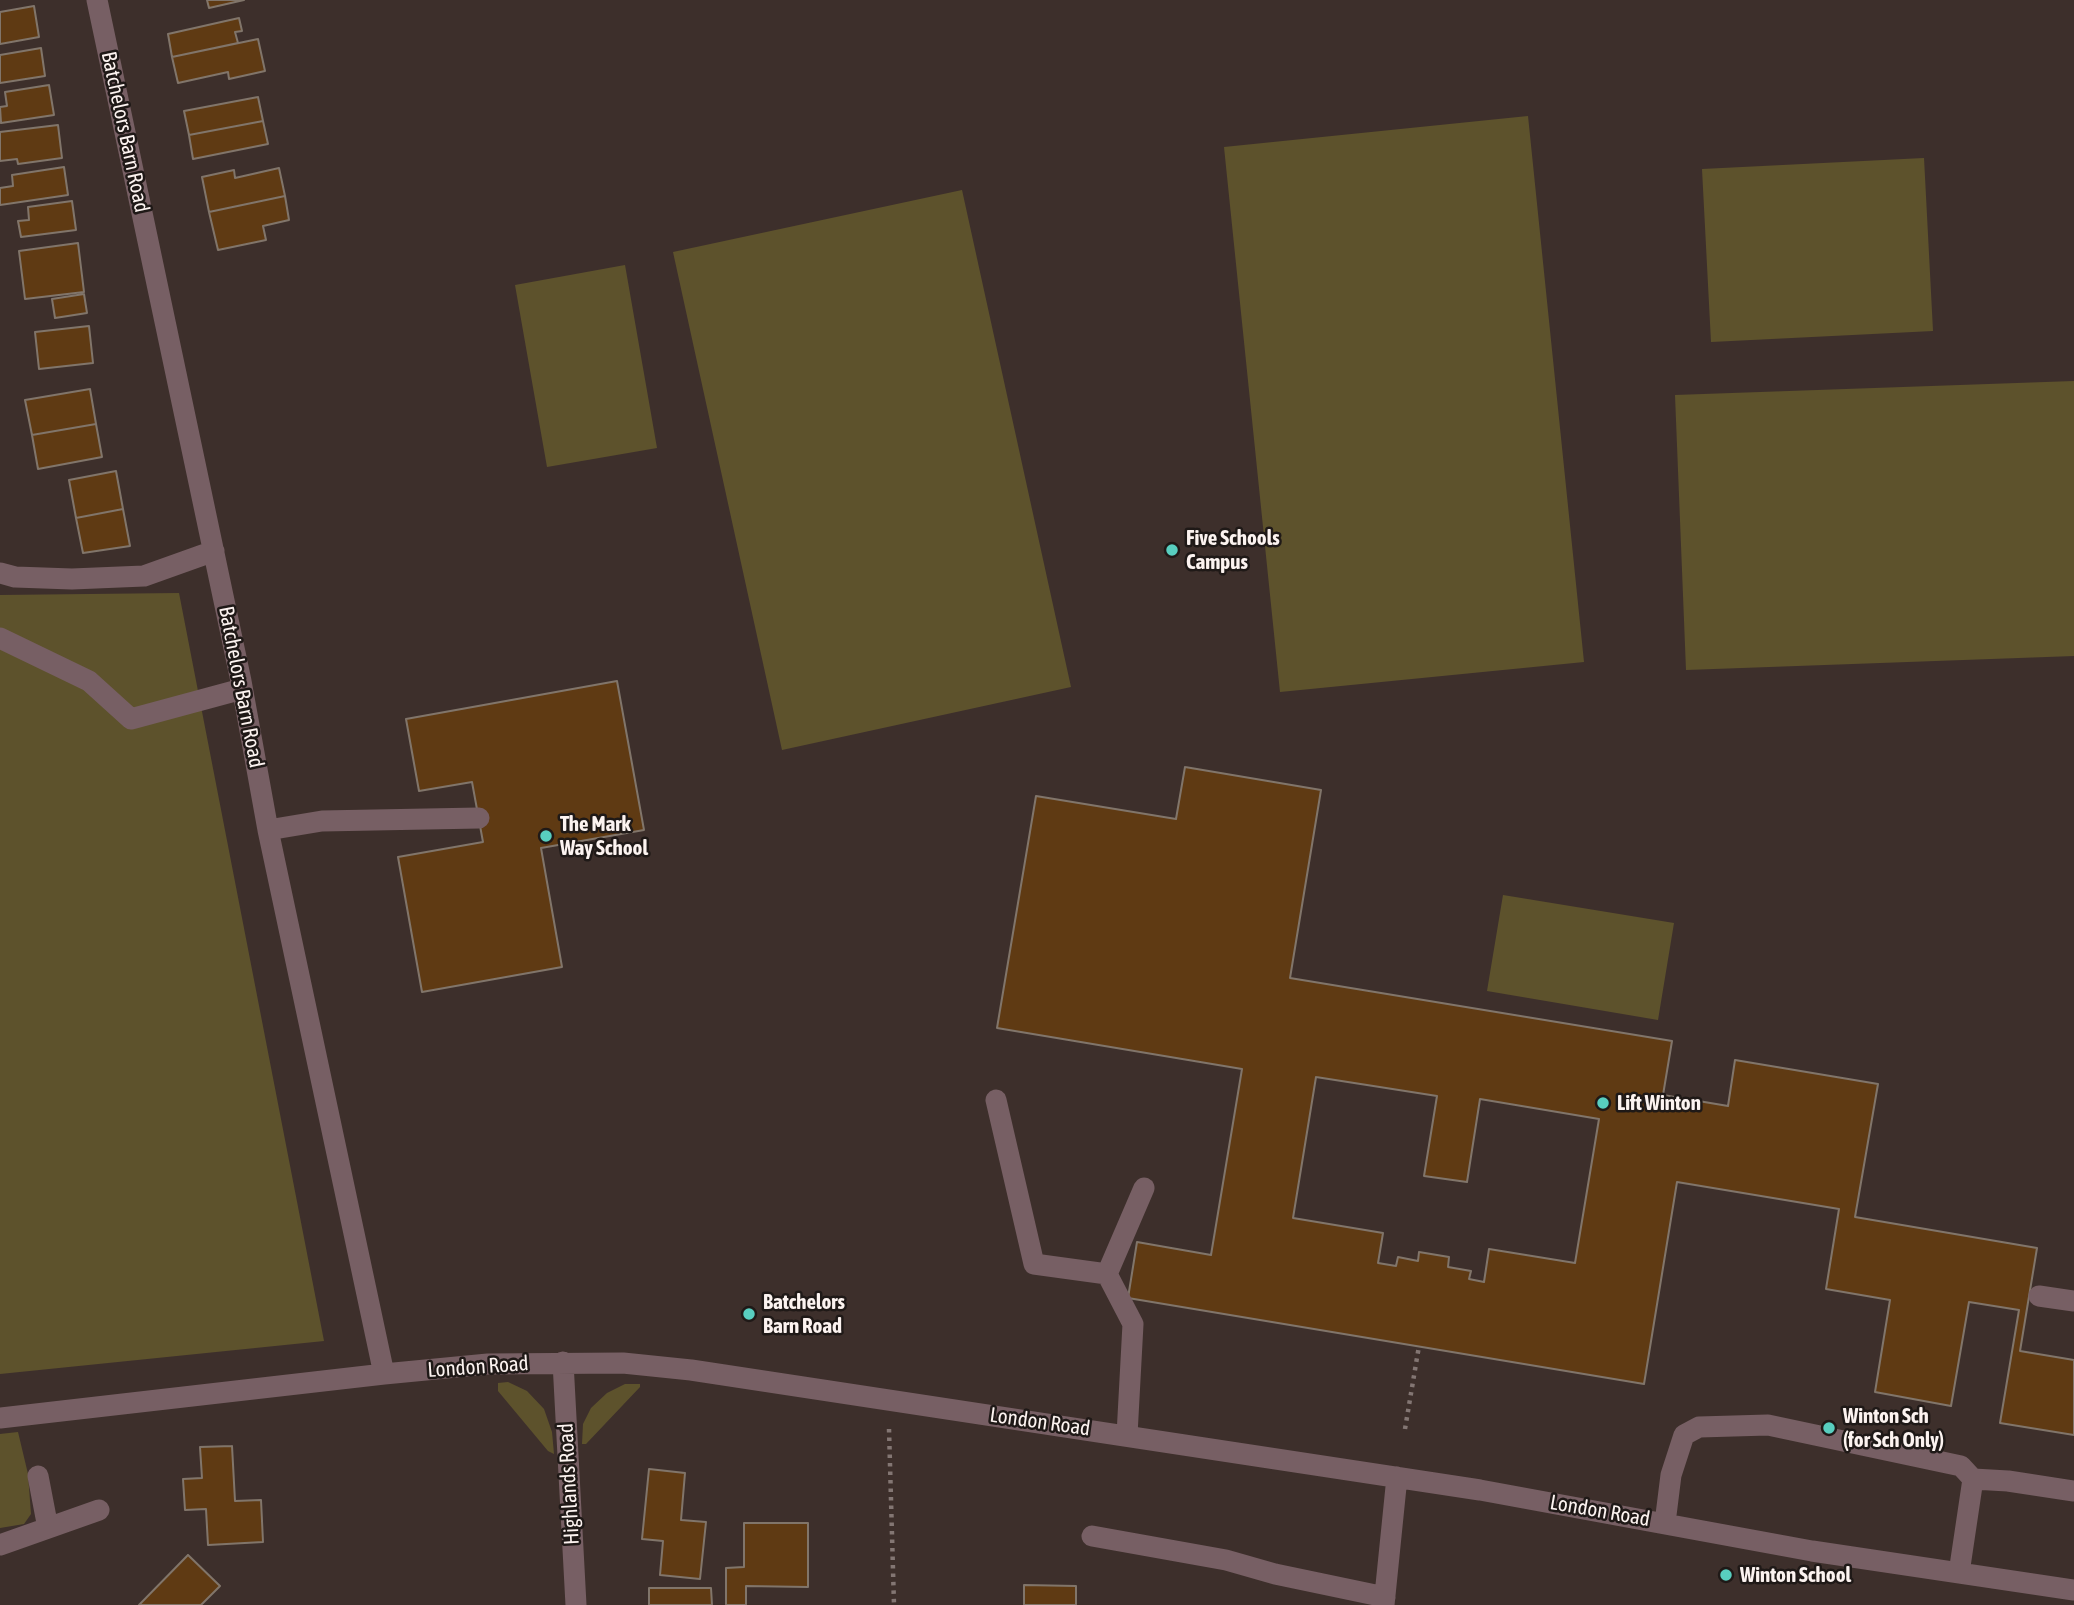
<!DOCTYPE html>
<style>
body{margin:0}
canvas{display:block;background:#3d2f2b}
</style>
<canvas width="2074" height="1605"></canvas>
<script>
const ctx = document.querySelector('canvas').getContext('2d');
ctx.lineJoin = 'round';
function fill(path, color) { ctx.fillStyle = color; ctx.fill(path, 'evenodd'); }
const shape = rows => new Path2D(rows.map(r => 'M' + r).join(''));
function trace(path, color, width, dash) { ctx.strokeStyle = color; ctx.lineWidth = width; ctx.lineCap = dash ? 'butt' : 'round'; ctx.setLineDash(dash || []); ctx.stroke(path); }
function write(font, color, halo, rows, align = 'center') {
  ctx.font = font + ' "Asap Condensed",sans-serif'; ctx.lineWidth = 5; ctx.setLineDash([]); ctx.textBaseline = 'middle'; ctx.strokeStyle = halo; ctx.fillStyle = color; for (const [text, x, y, turn = 0] of rows) {
    ctx.save(); ctx.translate(x, y); ctx.rotate((+turn || 0) * Math.PI / 180); ctx.textAlign = isNaN(turn) ? turn : align; if (halo) ctx.strokeText(text, 0, 0); ctx.fillText(text, 0, 0); ctx.restore();
  }
}
fill(shape([
 [1528,116,1584,662,1280,692,1224,147],
 [1924,158,1933,331,1711,342,1702,169],
 [962,190,1071,687,782,750,673,252],
 [625,265,657,448,547,467,515,285],
 [2074,381,2074,656,1686,670,1675,395],
 [179,593,324,1341,0,1374,0,595],
 [1503,895,1674,923,1658,1020,1487,991],
 [508,1382,527,1391,544,1409,552,1432,554,1454,548,1451,498,1391,498,1383],
 [625,1384,640,1384,640,1387,586,1444,582,1444,583,1424,591,1408,607,1393],
 [18,1432,28,1474,31,1514,24,1524,0,1528,0,1434]
]), '#5d522c');
const building = shape([
 [207,0,244,0,209,8,207,0],
 [34,6,39,37,0,44,0,12,34,6],
 [239,18,242,31,235,32,238,43,172,57,168,34,239,18],
 [258,39,265,71,229,79,228,72,178,83,172,57,258,39],
 [41,48,45,76,0,83,0,55,41,48],
 [49,85,54,115,1,123,0,107,7,106,5,92,49,85],
 [258,97,263,121,189,135,184,111,258,97],
 [263,121,268,144,193,159,189,135,263,121],
 [58,125,62,158,18,164,17,159,0,161,0,132,58,125],
 [64,167,68,195,0,205,0,188,13,186,12,175,64,167],
 [279,168,285,196,209,212,202,177,234,170,235,178,279,168],
 [285,196,289,220,263,226,266,240,218,250,209,212,285,196],
 [72,201,76,230,21,237,18,221,29,220,28,207,72,201],
 [78,243,84,292,25,299,19,251,78,243],
 [84,294,87,313,55,318,52,299,84,294],
 [89,326,93,363,39,369,35,332,89,326],
 [90,389,96,424,32,435,25,400,90,389],
 [96,424,102,457,38,469,32,435,96,424],
 [116,471,123,509,76,518,69,480,116,471],
 [123,509,130,546,83,553,76,518,123,509],
 [617,681,644,830,541,848,562,967,422,992,398,857,483,842,472,782,419,791,406,719,617,681],
 [1185,767,1321,790,1290,978,1672,1041,1663,1095,1728,1106,1735,1060,1878,1084,1855,1217,2037,1248,2020,1351,2074,1360,2074,1435,2000,1423,2019,1310,1969,1302,1951,1406,1875,1392,1890,1300,1826,1289,1839,1209,1677,1182,1644,1384,1128,1298,1137,1242,1211,1255,1242,1069,997,1028,1036,796,1176,819,1185,767],
 [1316,1077,1437,1096,1424,1176,1467,1182,1480,1099,1599,1119,1575,1263,1489,1249,1484,1282,1469,1279,1471,1271,1448,1267,1449,1257,1419,1252,1418,1261,1398,1257,1396,1266,1378,1263,1383,1233,1293,1218,1316,1077],
 [232,1446,235,1501,261,1500,263,1542,208,1545,206,1509,185,1510,183,1479,202,1478,200,1447,232,1446],
 [649,1469,685,1473,681,1520,706,1522,700,1579,660,1575,663,1541,642,1539,649,1469],
 [744,1523,808,1523,808,1587,746,1586,746,1605,726,1605,726,1568,744,1567,744,1523],
 [188,1555,220,1586,201,1605,139,1605,188,1555],
 [1024,1585,1076,1586,1076,1605,1024,1605,1024,1585],
 [649,1588,711,1588,712,1605,649,1605,649,1588]
]);
fill(building, '#5f3a13');
trace(building, '#81756a', 2);
trace(shape([
 [889,1429,894,1605],
 [1405,1429,1419,1346]
]), '#837673', 4.5, [3.5, 5]);
trace(shape([
 [97,0,241,681,268,830,384,1374],
 [0,573,15,577,72,579,144,576,214,551],
 [0,638,89,681,131,719,242,689],
 [268,830,322,821,479,818],
 [996,1100,1034,1264,1107,1274,1133,1324,1127,1435],
 [1107,1274,1144,1188],
 [2039,1296,2074,1301],
 [563,1362,576,1605],
 [0,1418,384,1374,488,1364,623,1363,691,1370,1480,1490,1812,1551,2074,1590],
 [38,1476,48,1528],
 [1973,1479,2008,1481,2074,1491],
 [1665,1523,1671,1475,1684,1435,1699,1427,1768,1425,1961,1466,1973,1479,1959,1573],
 [1092,1536,1226,1560,1275,1574,1385,1597],
 [0,1545,99,1510],
 [1384,1605,1397,1477]
]), '#775f64', 21);
for (const [x, y, r, color] of [
 [1172,550,7,"#58cebf"],
 [546,836,7,"#58cebf"],
 [1603,1103,7,"#58cebf"],
 [749,1314,7,"#58cebf"],
 [1829,1428,7,"#58cebf"],
 [1726,1575,7,"#58cebf"]
]) { const dot = new Path2D(); dot.arc(x, y, r, 0, 2 * Math.PI); ctx.fillStyle = color; ctx.fill(dot); trace(dot, '#1f1917', 2.5); }
write('21px', '#fcf3f0', '#1f1917', [
 ["Batchelors Barn Road",125,132,78],
 ["Batchelors Barn Road",241,687,79],
 ["London Road",478,1367,-4],
 ["London Road",1040,1422,8],
 ["Highlands Road",569,1484,-93],
 ["London Road",1600,1511,10]
]);
write('bold 21px', '#fcf3f0', '#1f1917', [
 ["Five Schools",1186,538],
 ["Campus",1186,562],
 ["The Mark",560,824],
 ["Way School",560,848],
 ["Lift Winton",1617,1103],
 ["Batchelors",763,1302],
 ["Barn Road",763,1326],
 ["Winton Sch",1843,1416],
 ["(for Sch Only)",1843,1440],
 ["Winton School",1740,1575]
], 'left');
</script>
